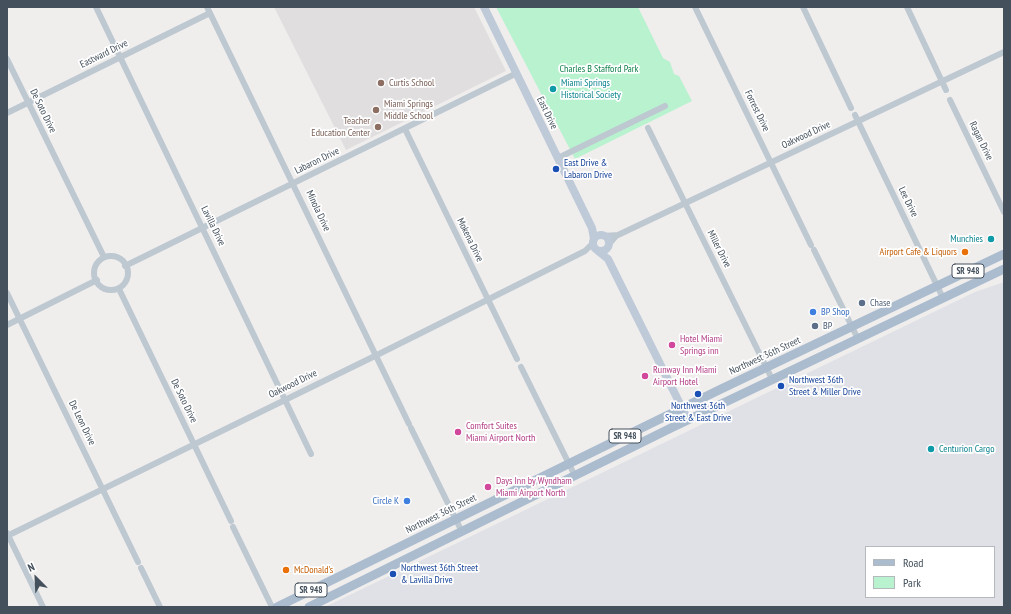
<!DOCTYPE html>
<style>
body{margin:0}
#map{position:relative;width:1011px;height:614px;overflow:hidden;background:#f0eded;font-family:"PT Sans Narrow",sans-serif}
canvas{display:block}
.frame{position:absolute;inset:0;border:8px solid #44505c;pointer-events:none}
.legend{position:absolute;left:865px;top:546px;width:130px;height:52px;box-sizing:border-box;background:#fff;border:1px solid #b4b9be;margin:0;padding:5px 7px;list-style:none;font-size:12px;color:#44505c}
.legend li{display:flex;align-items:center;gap:8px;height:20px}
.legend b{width:20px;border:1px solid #b4b9be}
.north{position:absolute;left:16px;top:558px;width:40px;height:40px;-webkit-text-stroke:3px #fff;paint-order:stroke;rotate:336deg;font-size:11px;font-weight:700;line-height:16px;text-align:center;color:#44505c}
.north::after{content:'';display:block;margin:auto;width:14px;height:18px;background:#44505c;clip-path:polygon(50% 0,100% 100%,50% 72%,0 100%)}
</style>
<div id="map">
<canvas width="1011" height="614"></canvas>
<div class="frame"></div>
<ul class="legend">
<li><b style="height:5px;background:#abbccf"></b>Road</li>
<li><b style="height:11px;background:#b8f2cf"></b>Park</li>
</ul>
<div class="north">N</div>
</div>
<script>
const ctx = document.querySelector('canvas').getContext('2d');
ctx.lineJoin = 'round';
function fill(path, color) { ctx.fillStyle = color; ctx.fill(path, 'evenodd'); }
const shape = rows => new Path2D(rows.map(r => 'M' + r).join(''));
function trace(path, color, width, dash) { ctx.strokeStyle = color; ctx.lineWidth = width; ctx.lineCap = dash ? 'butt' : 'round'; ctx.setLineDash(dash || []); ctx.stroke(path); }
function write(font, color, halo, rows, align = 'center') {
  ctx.font = font + ' "PT Sans Narrow",sans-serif'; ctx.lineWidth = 3.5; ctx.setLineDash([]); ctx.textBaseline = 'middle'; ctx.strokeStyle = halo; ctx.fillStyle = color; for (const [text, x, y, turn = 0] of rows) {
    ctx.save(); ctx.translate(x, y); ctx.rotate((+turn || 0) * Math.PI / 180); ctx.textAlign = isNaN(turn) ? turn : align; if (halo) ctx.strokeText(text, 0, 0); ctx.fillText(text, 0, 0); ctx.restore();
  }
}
fill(shape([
 [274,7,474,7,506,71,346,150]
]), '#e1dedf');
fill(shape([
 [1004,282,1004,607,325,607,975,292],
 [866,547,994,547,994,597,866,597]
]), '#dfe1e6');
fill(shape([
 [496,7,638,7,663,58,670,62,674,74,679,76,692,101,575,159]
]), '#b8f2cf');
trace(shape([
 [96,7,311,454],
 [207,7,409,424],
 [695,7,811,245],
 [803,7,851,108],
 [907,7,946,90],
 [7,59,104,257],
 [950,100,1004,212],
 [7,113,210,13],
 [855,115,943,298],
 [648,128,772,379],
 [405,129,517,359],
 [558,158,665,106],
 [604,236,618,235,1004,52],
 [609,244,616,236],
 [814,250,858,339],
 '94 273a17 17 0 1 1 34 0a17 17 0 1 1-34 0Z',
 [125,266,517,73],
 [119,289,231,521],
 [7,293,138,562],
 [7,325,97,280],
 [521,367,575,476],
 [411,428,462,532],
 [233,527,272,607],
 [7,533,43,607],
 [7,536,381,353,585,251,593,243],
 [141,568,160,607]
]), '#bdc8d1', 6);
trace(shape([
 [484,7,592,228,594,239],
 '593 243a8 8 0 1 1 16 0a8 8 0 1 1-16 0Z',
 [598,251,608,259,688,420]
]), '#becad8', 8);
trace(shape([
 [277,607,719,390,1004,254],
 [309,607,671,428,1004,269]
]), '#abbccf', 9);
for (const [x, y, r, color] of [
 [381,83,4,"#8d6e63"],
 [553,89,4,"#0f9aa8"],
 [376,110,4,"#8d6e63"],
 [378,127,4,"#8d6e63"],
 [556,169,4,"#1a4fb4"],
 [991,239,4,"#0f9aa8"],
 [965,252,4,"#e8710a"],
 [862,303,4,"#5c6f8a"],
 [813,312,4,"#3f7fe0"],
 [815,326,4,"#5c6f8a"],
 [672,345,4,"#d1479c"],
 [645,376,4,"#d1479c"],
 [781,386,4,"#1a4fb4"],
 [698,394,4,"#1a4fb4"],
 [458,432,4,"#d1479c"],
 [931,449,4,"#0f9aa8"],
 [488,487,4,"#d1479c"],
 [407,501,4,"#3f7fe0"],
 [286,570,4,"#e8710a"],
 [393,574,4,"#1a4fb4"]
]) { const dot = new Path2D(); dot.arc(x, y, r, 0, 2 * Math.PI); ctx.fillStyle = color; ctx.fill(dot); trace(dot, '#fff', 1.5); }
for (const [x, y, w] of [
 [968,271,32],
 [625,436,32],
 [311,590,32]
]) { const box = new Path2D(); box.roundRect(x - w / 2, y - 7, w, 14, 3); ctx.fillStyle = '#fff'; ctx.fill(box); trace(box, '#44505c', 1); }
write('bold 9px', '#44505c', null, [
 ["SR 948",968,271],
 ["SR 948",625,436],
 ["SR 948",311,590]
]);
write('10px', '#44505c', '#fff', [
 ["Eastward Drive",104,54,-26],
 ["De Soto Drive",43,111,64],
 ["Forrest Drive",757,111,64],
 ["East Drive",547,113,64],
 ["Oakwood Drive",806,135,-25],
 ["Ragan Drive",981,141,64],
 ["Labaron Drive",317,161,-26],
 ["Lee Drive",908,202,64],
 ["Minola Drive",318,211,65],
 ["Lavilla Drive",213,226,64],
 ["Mokena Drive",470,240,64],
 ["Miller Drive",719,249,63],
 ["Northwest 36th Street",765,356,-25],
 ["Oakwood Drive",293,384,-26],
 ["De Soto Drive",184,401,64],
 ["De Leon Drive",82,423,64],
 ["Northwest 36th Street",441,514,-26]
]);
write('10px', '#10824c', '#fff', [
 ["Charles B Stafford Park",599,69]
]);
write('10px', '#785e54', '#fff', [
 ["Curtis School",389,83],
 ["Miami Springs",384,104],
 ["Middle School",384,116],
 ["Teacher",370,121,"right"],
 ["Education Center",370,133,"right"]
], 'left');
write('10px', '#0d838f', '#fff', [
 ["Miami Springs",561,83],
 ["Historical Society",561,95],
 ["Munchies",983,239,"right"],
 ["Centurion Cargo",939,449]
], 'left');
write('10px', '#164399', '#fff', [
 ["East Drive &",564,163],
 ["Labaron Drive",564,175],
 ["Northwest 36th",789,380],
 ["Street & Miller Drive",789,392],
 ["Northwest 36th",698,406,"center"],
 ["Street & East Drive",698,418,"center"],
 ["Northwest 36th Street",401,568],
 ["& Lavilla Drive",401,580]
], 'left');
write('10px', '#c56008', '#fff', [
 ["Airport Cafe & Liquors",957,252],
 ["McDonald's",294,570,"left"]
], 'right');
write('10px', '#4e5e75', '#fff', [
 ["Chase",870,303],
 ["BP",823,326]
], 'left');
write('10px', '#366cbe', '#fff', [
 ["BP Shop",821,312],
 ["Circle K",399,501,"right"]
], 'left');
write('10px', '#b23c85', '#fff', [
 ["Hotel Miami",680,339],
 ["Springs inn",680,351],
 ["Runway Inn Miami",653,370],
 ["Airport Hotel",653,382],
 ["Comfort Suites",466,426],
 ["Miami Airport North",466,438],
 ["Days Inn by Wyndham",496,481],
 ["Miami Airport North",496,493]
], 'left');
</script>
